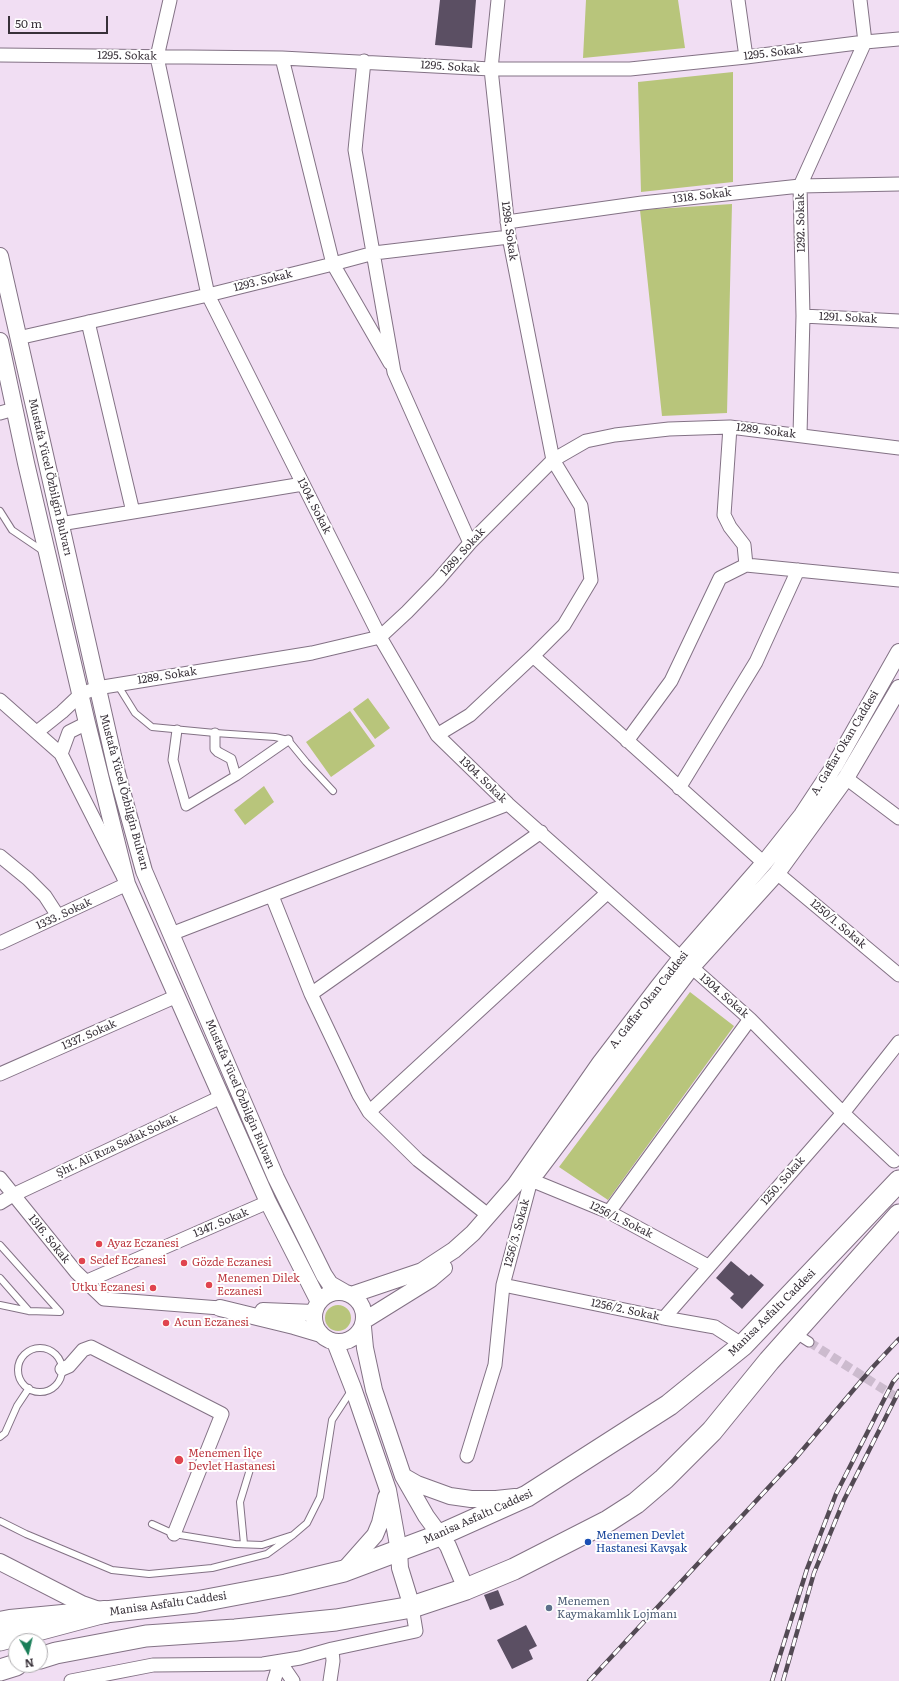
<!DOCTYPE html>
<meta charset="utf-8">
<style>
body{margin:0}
#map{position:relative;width:899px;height:1681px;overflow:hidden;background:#f1def3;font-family:Literata,serif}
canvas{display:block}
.north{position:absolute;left:8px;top:1633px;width:40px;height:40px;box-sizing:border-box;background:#fff;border:1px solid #afadb0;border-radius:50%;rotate:172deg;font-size:11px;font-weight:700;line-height:16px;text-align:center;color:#383139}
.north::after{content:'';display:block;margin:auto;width:14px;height:18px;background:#197e58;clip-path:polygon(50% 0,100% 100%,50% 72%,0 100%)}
.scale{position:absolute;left:8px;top:16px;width:100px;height:18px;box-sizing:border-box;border:2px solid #383139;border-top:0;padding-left:5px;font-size:12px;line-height:14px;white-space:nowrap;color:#383139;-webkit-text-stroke:3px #fff;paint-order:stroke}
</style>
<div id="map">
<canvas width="899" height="1681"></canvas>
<div class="north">N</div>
<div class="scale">50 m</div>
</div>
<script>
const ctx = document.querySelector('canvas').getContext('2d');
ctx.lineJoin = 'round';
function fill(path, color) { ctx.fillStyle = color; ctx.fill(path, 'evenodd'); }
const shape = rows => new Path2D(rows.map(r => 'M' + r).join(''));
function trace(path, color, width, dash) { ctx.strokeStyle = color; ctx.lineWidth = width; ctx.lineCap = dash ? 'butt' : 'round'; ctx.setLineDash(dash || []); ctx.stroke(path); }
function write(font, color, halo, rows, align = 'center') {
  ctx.font = font + ' Literata,serif'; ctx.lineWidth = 4; ctx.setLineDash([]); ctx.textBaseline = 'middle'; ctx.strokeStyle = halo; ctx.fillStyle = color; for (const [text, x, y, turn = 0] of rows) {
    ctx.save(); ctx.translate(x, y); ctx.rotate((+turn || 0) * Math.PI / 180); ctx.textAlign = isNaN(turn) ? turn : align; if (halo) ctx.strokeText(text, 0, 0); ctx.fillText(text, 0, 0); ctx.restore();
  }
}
fill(shape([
 [586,0,678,0,685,48,583,58],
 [733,72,733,182,641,192,638,82],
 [732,204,727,413,662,416,640,210],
 [368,698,390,728,375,739,353,709],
 [350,711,375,746,331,777,306,742],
 [264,786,274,802,245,825,234,810],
 [690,992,734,1026,608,1200,559,1167],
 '325 1318a13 13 0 1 1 26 0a13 13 0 1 1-26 0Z'
]), '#b8c57b');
fill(shape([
 [440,0,476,0,472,48,435,45],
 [731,1261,749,1276,751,1274,764,1285,742,1309,730,1298,734,1294,716,1278],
 [498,1590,504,1605,490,1610,484,1595],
 [526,1625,537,1646,529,1650,533,1659,512,1669,497,1640]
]), '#5b4f63');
trace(shape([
 [809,1342,899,1399]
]), '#ccbbce', 9, [9, 4.5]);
const service = shape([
 [0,511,12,530,43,551],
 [117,684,135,713,152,727,215,733,275,737,288,740,306,762,333,791],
 [0,1245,60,1312,29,1311,0,1305],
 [0,1278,29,1311],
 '18 1370a22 22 0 1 1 44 0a22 22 0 1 1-44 0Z',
 [0,1437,5,1433,17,1406,29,1388],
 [0,1521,26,1534,112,1570,149,1574,212,1568,267,1554,293,1535],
 [152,1524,174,1534,235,1544,262,1545,293,1535,307,1523,320,1497,332,1420,351,1391],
 [244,1544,240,1502,251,1466]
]);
const pedestrian = shape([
 [177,730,173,760,186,806,236,776,288,740],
 [215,733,215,749,218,752,231,759,236,776],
 [795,1333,809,1342]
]);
const minor = shape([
 [170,0,157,57,208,295,380,637,437,735,508,804,750,1019,843,1113,894,1161],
 [738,0,746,57],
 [0,55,282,58,491,69,630,69,746,57,865,42,899,39],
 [282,58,333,264,390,363],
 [364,61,355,150,394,372,470,543],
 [507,222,642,203,800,186,899,184],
 [803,316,899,321],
 [88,322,133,512],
 [18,338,208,295,333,264,374,253,509,237],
 [0,413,14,409],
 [730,427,724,515,730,527,744,545,746,565,899,580],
 [800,435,803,316,800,186,865,42,860,0],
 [60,524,303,484],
 [533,656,764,863],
 [0,700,61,754,127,884,0,943],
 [37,732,62,712,81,694,97,688,312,653,380,637,407,612,438,580,470,543,553,460,586,441,615,435,669,429,730,427,899,448],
 [437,735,470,715,533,656,564,625,591,580,581,506,553,460,509,237,491,69,498,0],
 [627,741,671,681,720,578,746,565],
 [61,754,69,732,87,723],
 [846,778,899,818],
 [679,788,756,662,798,570],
 [0,856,28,879,45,896,58,916],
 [777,873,899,975],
 [272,896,311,994,359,1095,369,1112,418,1160,488,1215],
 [171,934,508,804],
 [311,994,541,832],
 [0,1074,177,996],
 [369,1112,607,893],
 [0,1178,76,1272,104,1299,220,1308],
 [0,1203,13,1195,221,1097],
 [609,1212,750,1019],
 [85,1282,268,1202],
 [503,1285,664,1318,715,1327,743,1345],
 [664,1318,843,1113,899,1042],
 [62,1369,69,1366,83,1350,91,1347,222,1414,174,1534],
 [467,1456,495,1365,503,1285,531,1180,609,1212,708,1266],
 [280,1662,293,1681],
 [71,1681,153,1665,263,1664,300,1658,332,1649],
 [274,1681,280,1662],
 [330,1681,333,1661,332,1649,416,1631,412,1607]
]);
const tertiary = shape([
 [0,256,117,773,144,871,276,1178,324,1275,330,1284,344,1292],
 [0,341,26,463,87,723,127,884,268,1202,319,1302],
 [537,1172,691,968,777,873,846,778,899,688],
 '314 1317a25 25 0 1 1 50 0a25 25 0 1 1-50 0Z',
 [351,1295,422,1271,454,1250,473,1233,515,1185,600,1063,658,987,681,958,764,863,802,815,835,765,899,652],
 [220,1308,294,1326,321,1334],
 [263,1311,314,1313],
 [365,1320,431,1279,444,1268],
 [363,1327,365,1348,374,1390,403,1476,426,1516,448,1546,466,1589],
 [335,1342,353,1388,388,1490,399,1551,400,1568,412,1607],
 [403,1476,417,1484,450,1496,471,1499,496,1499,515,1497],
 [0,1562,82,1604,99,1610],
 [344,1570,375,1535,380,1523,386,1497]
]);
const trunk = shape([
 [0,1640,105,1612,196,1602,286,1585,344,1571,440,1535,527,1496,669,1405,743,1345,899,1181],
 [40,1658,56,1653,146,1636,235,1630,336,1620,412,1607,466,1589,514,1569,608,1521,636,1503,664,1479,712,1431,769,1361,899,1215],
 [0,1670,16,1665]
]);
const motorway = shape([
 [0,1623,10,1621,105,1612]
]);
trace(service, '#837285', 8);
trace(pedestrian, '#837285', 11);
trace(minor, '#837285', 15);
trace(tertiary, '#837285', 18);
trace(trunk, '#837285', 23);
trace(motorway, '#837285', 24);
trace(service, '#fff', 6);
trace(pedestrian, '#fff', 9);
trace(minor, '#fff', 13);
trace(tertiary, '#fff', 16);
trace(trunk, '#fff', 21);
trace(motorway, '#fff', 22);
const rail = shape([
 [589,1681,794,1460,872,1368,899,1339],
 [772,1681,807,1569,836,1494,893,1382,899,1375],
 [783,1681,814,1573,844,1500,899,1391]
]);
trace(rail, '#534a54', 4.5);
trace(rail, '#fff', 3, [9]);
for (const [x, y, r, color] of [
 [99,1244,4,"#e0444e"],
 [82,1261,4,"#e0444e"],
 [184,1263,4,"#e0444e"],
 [209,1285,4,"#e0444e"],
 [153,1288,4,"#e0444e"],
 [166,1323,4,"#e0444e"],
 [179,1460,5,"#e0444e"],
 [588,1542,4,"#1a4fb4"],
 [549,1608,4,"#5c6f8a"]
]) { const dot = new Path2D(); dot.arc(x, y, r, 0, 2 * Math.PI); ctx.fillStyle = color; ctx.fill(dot); trace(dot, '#fff', 1.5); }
write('11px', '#383139', '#fff', [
 ["1295. Sokak",773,53,-7],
 ["1295. Sokak",127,56,1],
 ["1295. Sokak",450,67,4],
 ["1318. Sokak",702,196,-7],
 ["1292. Sokak",801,223,-91],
 ["1298. Sokak",509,231,82],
 ["1293. Sokak",263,281,-14],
 ["1291. Sokak",848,318,3],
 ["1289. Sokak",766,431,7],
 ["Mustafa Yücel Özbilgin Bulvarı",50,477,77],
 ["1304. Sokak",314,506,63],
 ["1289. Sokak",463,552,-48],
 ["1289. Sokak",167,676,-9],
 ["A. Gaffar Okan Caddesi",845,743,-59],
 ["1304. Sokak",483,780,44],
 ["Mustafa Yücel Özbilgin Bulvarı",124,792,75],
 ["1333. Sokak",64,914,-25],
 ["1250/1. Sokak",838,924,40],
 ["1304. Sokak",724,996,41],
 ["A. Gaffar Okan Caddesi",649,1000,-52],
 ["1337. Sokak",89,1035,-24],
 ["Mustafa Yücel Özbilgin Bulvarı",240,1094,67],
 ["Şht. Ali Rıza Sadak Sokak",117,1146,-25],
 ["1250. Sokak",783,1181,-49],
 ["1256/1. Sokak",621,1220,26],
 ["1347. Sokak",221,1223,-23],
 ["1256/3. Sokak",517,1233,-75],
 ["1316. Sokak",49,1239,51],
 ["1256/2. Sokak",625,1310,12],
 ["Manisa Asfaltı Caddesi",772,1313,-45],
 ["Manisa Asfaltı Caddesi",478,1517,-24],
 ["Manisa Asfaltı Caddesi",168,1604,-8]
]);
write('11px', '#be3a42', '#fff', [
 ["Ayaz Eczanesi",107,1244],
 ["Sedef Eczanesi",90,1261],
 ["Gözde Eczanesi",192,1263],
 ["Menemen Dilek",217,1279],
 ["Eczanesi",217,1292],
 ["Utku Eczanesi",145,1288,"right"],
 ["Acun Eczanesi",174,1323],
 ["Menemen İlçe",188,1454],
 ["Devlet Hastanesi",188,1467]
], 'left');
write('11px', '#164399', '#fff', [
 ["Menemen Devlet",596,1536],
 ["Hastanesi Kavşak",596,1549]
], 'left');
write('11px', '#4e5e75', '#fff', [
 ["Menemen",557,1602],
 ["Kaymakamlık Lojmanı",557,1615]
], 'left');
</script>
